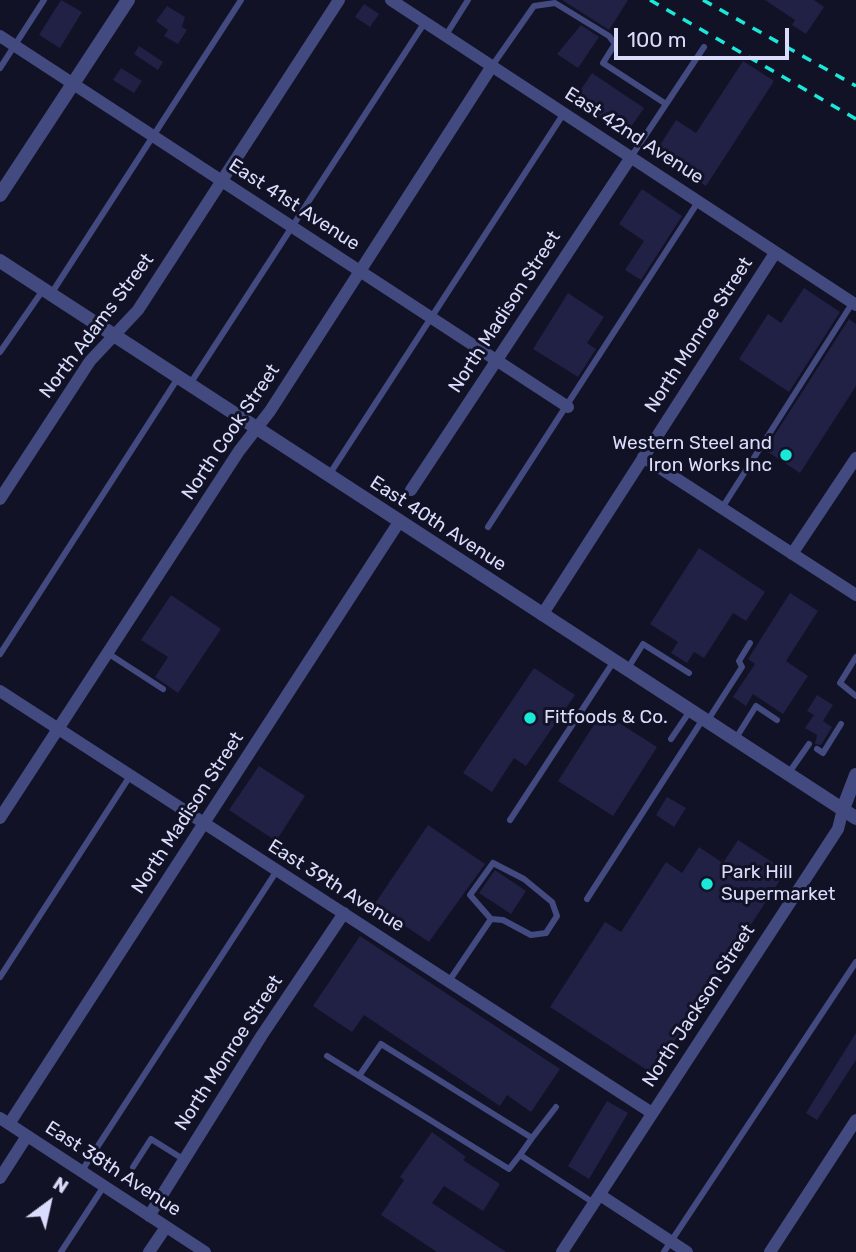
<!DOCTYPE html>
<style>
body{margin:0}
#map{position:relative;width:856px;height:1252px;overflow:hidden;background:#121226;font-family:Rubik,sans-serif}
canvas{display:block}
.north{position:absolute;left:14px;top:1168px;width:70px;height:70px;-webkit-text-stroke:5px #121226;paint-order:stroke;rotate:33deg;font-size:19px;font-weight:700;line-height:28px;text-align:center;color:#dadcfb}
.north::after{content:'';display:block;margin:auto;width:24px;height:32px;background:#dadcfb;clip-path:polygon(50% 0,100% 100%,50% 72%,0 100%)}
.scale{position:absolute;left:614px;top:28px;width:175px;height:32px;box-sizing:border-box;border:4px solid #dadcfb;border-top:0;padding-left:9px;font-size:21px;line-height:24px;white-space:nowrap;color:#dadcfb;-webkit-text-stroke:5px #121226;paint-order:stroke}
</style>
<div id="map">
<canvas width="856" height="1252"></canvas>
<div class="north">N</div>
<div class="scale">100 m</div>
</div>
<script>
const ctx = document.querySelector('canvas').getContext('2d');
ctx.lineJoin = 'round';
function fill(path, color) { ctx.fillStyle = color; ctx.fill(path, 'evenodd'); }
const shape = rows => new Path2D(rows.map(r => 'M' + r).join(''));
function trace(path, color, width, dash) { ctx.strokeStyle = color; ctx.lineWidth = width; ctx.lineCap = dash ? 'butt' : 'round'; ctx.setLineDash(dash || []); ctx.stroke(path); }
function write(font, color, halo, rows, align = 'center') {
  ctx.font = font + ' Rubik,sans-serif'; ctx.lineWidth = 6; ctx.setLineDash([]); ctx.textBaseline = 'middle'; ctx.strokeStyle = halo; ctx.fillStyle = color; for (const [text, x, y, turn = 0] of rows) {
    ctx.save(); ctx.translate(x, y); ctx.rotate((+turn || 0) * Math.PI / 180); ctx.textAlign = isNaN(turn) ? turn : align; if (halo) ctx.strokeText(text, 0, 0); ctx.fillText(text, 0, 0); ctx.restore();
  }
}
fill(shape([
 [61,0,82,12,60,48,39,35],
 [562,0,628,0,609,30],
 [765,0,814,0,824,7,806,34,792,25,795,20],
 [364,4,379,14,370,27,355,17],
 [167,6,185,17,182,27,187,30,178,44,164,36,168,30,156,21],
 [581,25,599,37,578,68,557,54],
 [139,46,163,62,158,70,134,54],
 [743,61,774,81,706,186,655,153,676,120,696,133],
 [121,68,142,81,134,93,113,80],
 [592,73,644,108,626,134,574,100],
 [642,189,682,216,641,280,625,270,644,241,619,224],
 [804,288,840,312,789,392,739,359,768,314,781,323],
 [568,293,604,317,587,343,596,349,578,377,533,349],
 [849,319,856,324,856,386,800,473,765,450],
 [699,548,765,592,746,621,733,613,704,658,694,652,687,663,671,653,678,642,650,624],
 [790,593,818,611,786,661,808,676,783,714,753,694,746,706,733,697,755,664,748,659],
 [171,595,221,629,178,693,155,677,168,657,141,640],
 [534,668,575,695,526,766,514,758,492,792,463,773],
 [817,695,833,705,823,721,832,727,821,745,815,744,817,735,805,728,814,715,807,711],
 [602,712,657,747,613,816,558,781],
 [259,766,305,796,276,841,229,810],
 [667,797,686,808,674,827,656,815],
 [428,825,485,864,429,942,374,905],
 [738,840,786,871,653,1074,550,1007,605,922,621,932,666,862,682,873,699,847,723,863],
 [495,870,526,891,511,914,479,893],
 [360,936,560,1069,531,1112,507,1095,500,1106,364,1015,352,1032,313,1006],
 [856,1033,856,1060,817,1120,806,1113],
 [607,1101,628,1113,589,1179,568,1166],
 [432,1132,466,1157,463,1160,500,1184,483,1211,444,1186,432,1203,506,1252,437,1252,381,1215,404,1180,400,1177]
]), '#212045');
trace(shape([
 [446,35,468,0],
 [492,66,534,6,555,3,609,36,615,44,603,63,666,104],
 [0,68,44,0],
 [631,157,704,47],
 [51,294,241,0],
 [0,352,43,290],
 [190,384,425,22],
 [329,475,564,113],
 [722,508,853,302],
 [488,527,698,202],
 [0,654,178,378],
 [109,654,163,689],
 [856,657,840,683,856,696],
 [628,668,643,644,689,673],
 [708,720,742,667,739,661,750,643],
 [736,738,756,706,777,720],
 [671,739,690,711],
 [817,749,823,753,841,724],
 [788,774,809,744],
 [510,820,614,661],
 [493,863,524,879,552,902,557,916,546,933,531,935,503,920,491,919,470,895,493,863],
 [587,899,703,719],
 [0,977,130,776],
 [449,981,491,919],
 [327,1056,509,1169,520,1155],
 [359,1076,381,1044,532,1138,520,1155,594,1203],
 [532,1138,556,1107],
 [133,1167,151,1139,183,1159],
 [81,1172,276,872],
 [61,1252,104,1186],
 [664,1252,856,962]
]), '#424a80', 6);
trace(shape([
 [391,0,856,305],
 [0,36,568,407],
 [643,457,856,595],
 [411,490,631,157],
 [0,499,90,361,138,310,339,0],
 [792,554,856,458],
 [542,615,775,253],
 [0,691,652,1113],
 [0,818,239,451,270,411,492,66],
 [0,1118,205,1252],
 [9,1124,399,522],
 [0,1178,27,1136],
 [600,1195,687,1252],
 [149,1216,262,1035,344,913],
 [149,1252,166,1227],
 [562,1252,838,829,843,809],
 [770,1252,856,1120]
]), '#424a80', 12);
trace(shape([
 [0,195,128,0],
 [0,261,856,818],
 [843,809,856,775]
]), '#424a80', 14);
trace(shape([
 [650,0,856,119],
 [703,0,856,86]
]), '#1ae8d9', 3.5, [10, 9]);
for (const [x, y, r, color] of [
 [786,455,7,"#1ae8d9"],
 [530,718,7,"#1ae8d9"],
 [707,884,7,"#1ae8d9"]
]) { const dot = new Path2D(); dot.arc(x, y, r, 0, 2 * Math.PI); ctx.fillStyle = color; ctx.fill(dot); trace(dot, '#121226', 2.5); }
write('19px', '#dadcfb', '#121226', [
 ["East 42nd Avenue",634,136,33],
 ["East 41st Avenue",294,205,33],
 ["North Madison Street",505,312,-57],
 ["North Adams Street",97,326,-53],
 ["North Monroe Street",699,335,-57],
 ["North Cook Street",231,432,-56],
 ["East 40th Avenue",438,524,33],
 ["North Madison Street",188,813,-57],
 ["East 39th Avenue",336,886,32],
 ["North Jackson Street",699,1006,-57],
 ["North Monroe Street",229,1053,-57],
 ["East 38th Avenue",113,1169,33]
]);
write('19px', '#dadcfb', '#121226', [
 ["Western Steel and",772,444,"right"],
 ["Iron Works Inc",772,466,"right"],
 ["Fitfoods & Co.",544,718],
 ["Park Hill",721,873],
 ["Supermarket",721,895]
], 'left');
</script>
